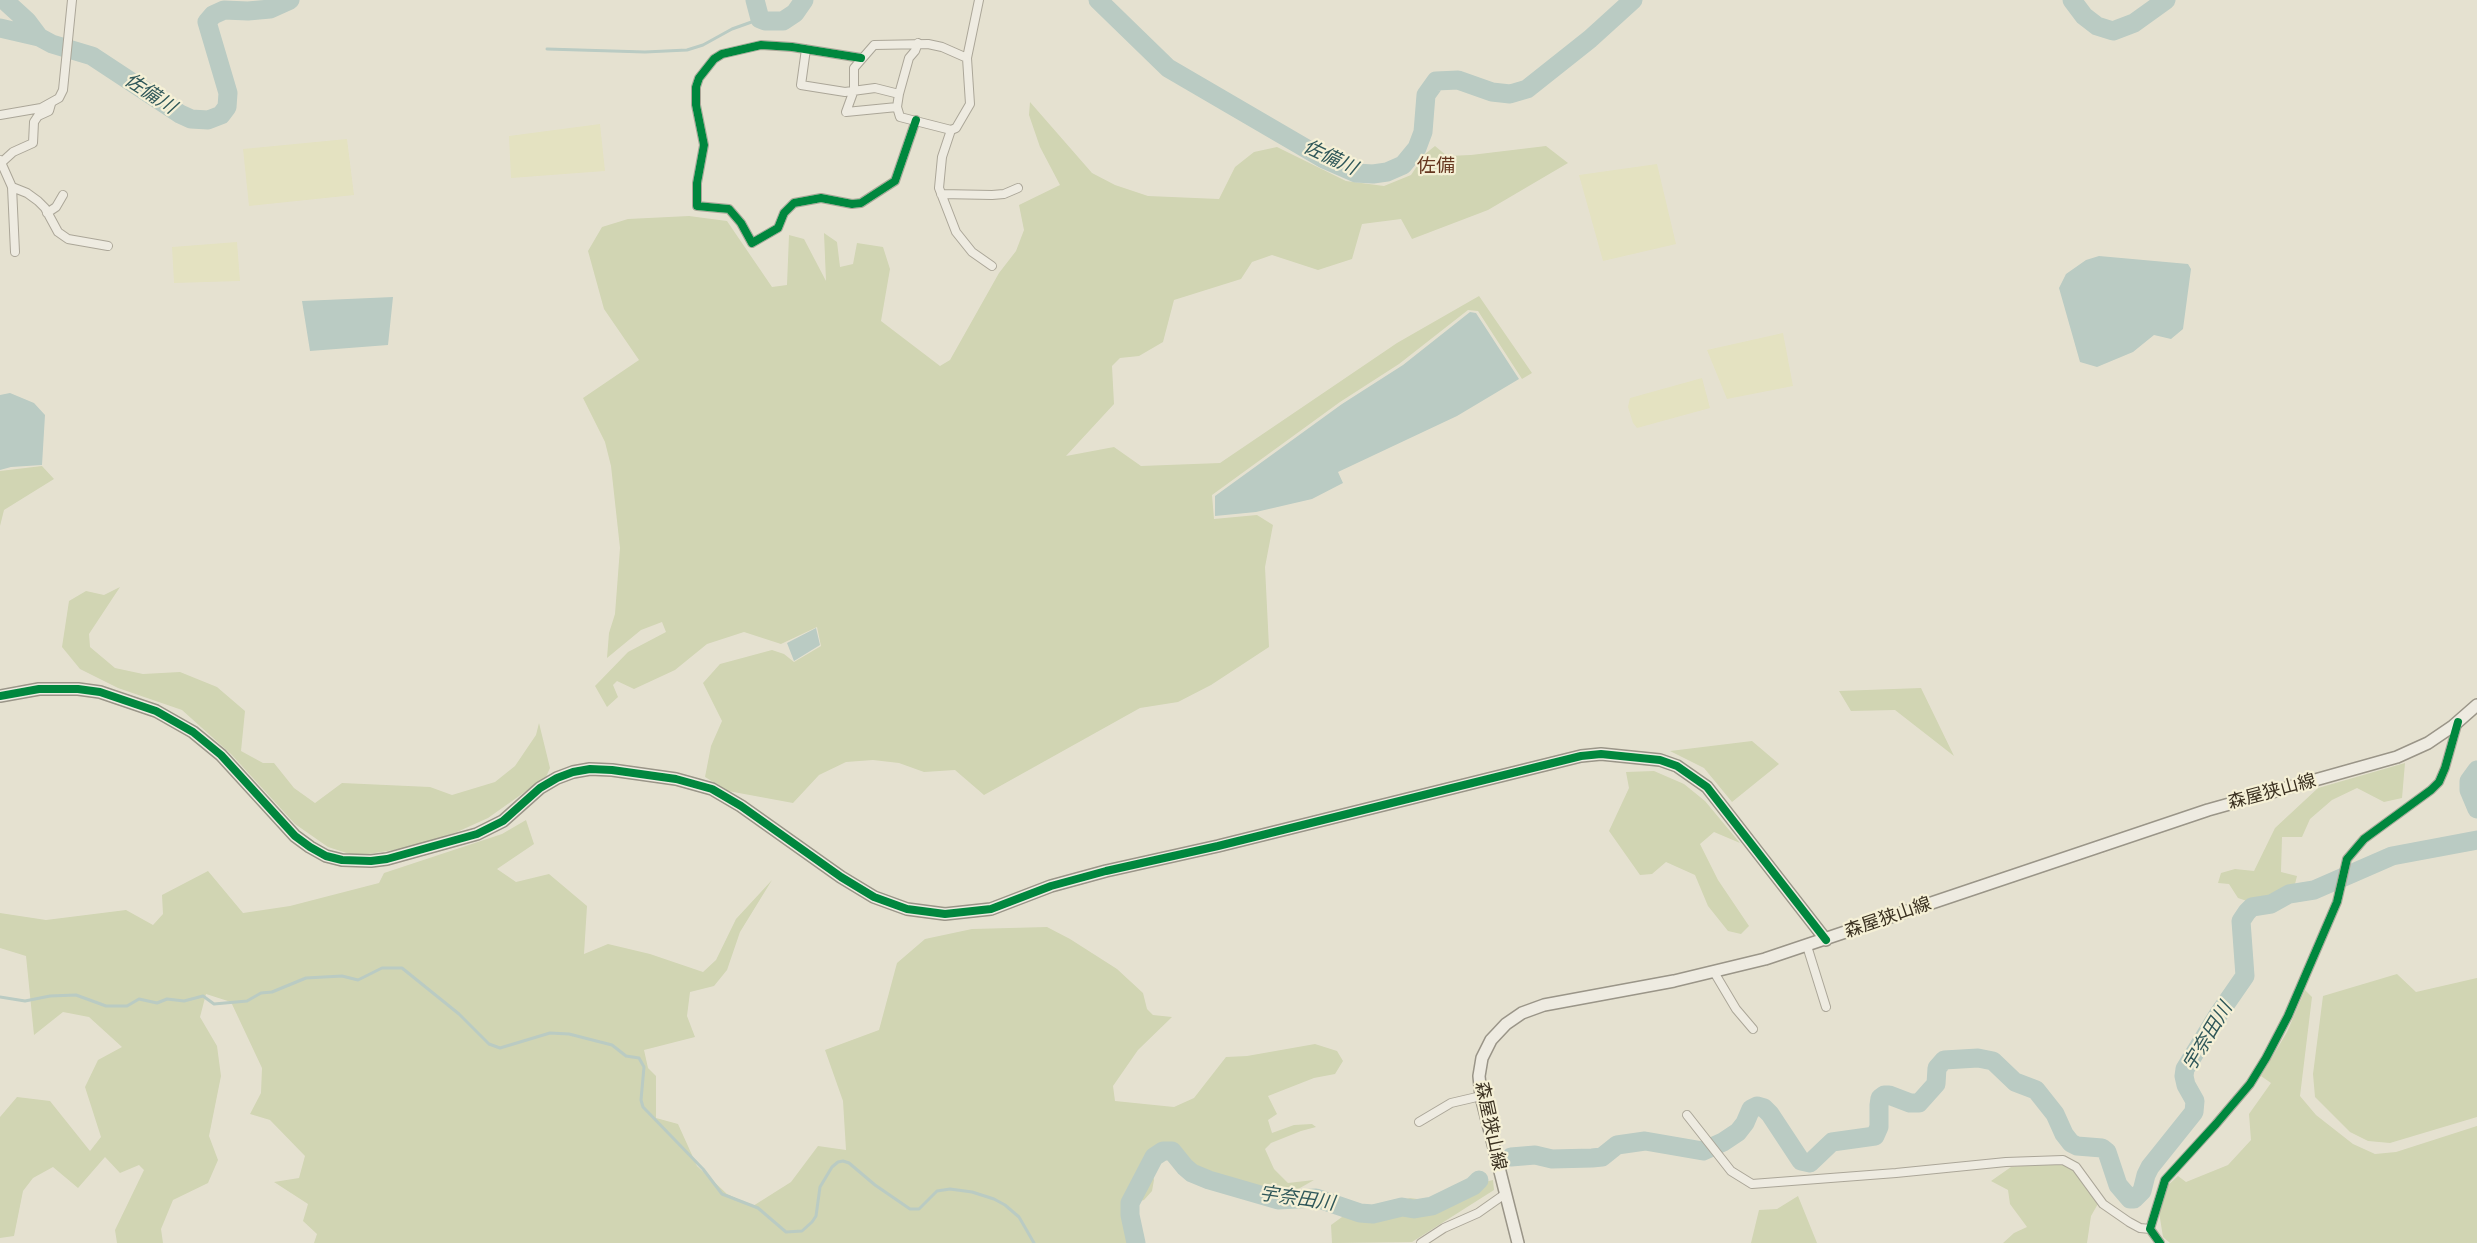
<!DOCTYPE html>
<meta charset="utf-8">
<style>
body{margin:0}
canvas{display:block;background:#e5e1d0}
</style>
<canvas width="2477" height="1243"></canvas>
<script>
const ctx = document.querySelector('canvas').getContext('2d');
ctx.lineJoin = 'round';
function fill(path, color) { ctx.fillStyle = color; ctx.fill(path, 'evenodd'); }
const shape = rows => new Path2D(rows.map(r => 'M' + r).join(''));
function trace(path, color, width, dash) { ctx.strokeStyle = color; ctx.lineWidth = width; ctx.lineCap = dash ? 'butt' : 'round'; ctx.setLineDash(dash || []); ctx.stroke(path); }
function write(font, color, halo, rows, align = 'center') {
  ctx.font = font + ' "Libre Baskerville","Noto Sans JP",serif'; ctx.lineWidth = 4.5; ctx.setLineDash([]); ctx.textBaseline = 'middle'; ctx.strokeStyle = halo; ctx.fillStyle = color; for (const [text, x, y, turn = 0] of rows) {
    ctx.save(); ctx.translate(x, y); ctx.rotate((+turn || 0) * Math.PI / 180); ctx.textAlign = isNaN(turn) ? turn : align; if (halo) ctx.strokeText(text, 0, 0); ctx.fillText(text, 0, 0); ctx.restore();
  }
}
fill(shape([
 [600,124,605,171,511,178,509,136],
 [347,139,354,195,249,206,243,149],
 [1657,164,1676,244,1603,261,1579,175],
 [237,242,240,281,174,283,172,247],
 [1783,333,1793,386,1727,399,1707,350],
 [1702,378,1710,408,1637,428,1633,423,1628,407,1630,398]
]), '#e4e2c1');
fill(shape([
 [1030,102,1092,173,1115,185,1148,196,1219,199,1235,167,1254,152,1277,147,1346,181,1384,186,1411,175,1425,154,1435,146,1447,156,1471,155,1546,146,1568,163,1488,210,1412,239,1401,219,1362,224,1352,259,1318,270,1272,255,1252,262,1241,279,1174,300,1163,342,1139,356,1120,358,1112,366,1114,404,1066,456,1114,447,1141,466,1220,463,1397,343,1479,296,1532,373,1522,379,1478,311,1468,310,1399,364,1340,402,1212,495,1214,519,1257,515,1273,525,1265,567,1269,647,1211,685,1178,702,1140,708,984,795,955,770,924,772,899,763,873,760,846,762,819,775,793,803,728,791,705,777,711,746,722,721,703,683,720,664,772,650,784,654,794,662,821,646,817,627,781,644,744,632,707,644,675,670,634,689,617,681,613,685,618,697,607,707,595,686,628,652,666,632,662,622,641,630,607,658,609,633,615,614,620,548,611,466,605,442,583,398,639,360,604,309,588,251,602,227,628,219,689,216,727,221,772,287,787,285,789,235,804,239,826,281,824,233,837,242,840,267,853,264,857,243,883,247,890,269,881,321,940,366,950,360,999,273,1016,251,1024,230,1019,205,1060,185,1040,147,1029,115],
 [42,466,54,479,4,510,0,526,0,471],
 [120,587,89,634,90,647,115,668,143,674,180,672,217,687,245,711,241,751,263,763,274,763,294,788,315,803,342,783,430,787,452,795,495,782,515,766,536,735,539,723,550,768,546,777,488,818,457,832,412,847,356,856,328,847,295,824,231,754,182,710,118,688,80,669,62,647,69,601,86,591,104,595],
 [1921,688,1954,756,1895,710,1851,711,1839,691],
 [1752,741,1779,764,1732,802,1704,768,1670,751],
 [2405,763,2402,798,2384,802,2357,788,2332,800,2310,819,2302,837,2282,837,2281,872,2297,876,2291,900,2283,903,2259,905,2238,898,2229,884,2218,883,2221,873,2235,869,2254,871,2275,828,2318,788],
 [1654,771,1684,784,1705,801,1740,843,1714,832,1700,844,1718,880,1749,926,1741,934,1728,931,1708,906,1695,875,1666,862,1652,874,1640,875,1609,831,1629,788,1626,772],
 [526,820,534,844,497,869,516,882,549,874,587,906,584,954,608,944,650,954,703,972,716,960,736,919,772,880,740,932,727,970,714,986,690,992,687,1016,695,1037,644,1050,648,1068,656,1076,656,1118,678,1124,697,1166,727,1194,753,1206,791,1182,818,1146,846,1150,843,1101,825,1050,879,1030,897,963,925,939,972,929,1047,927,1070,939,1117,969,1143,993,1147,1009,1153,1015,1172,1017,1138,1050,1113,1086,1115,1101,1174,1107,1194,1098,1226,1057,1247,1056,1315,1044,1337,1051,1343,1061,1335,1074,1314,1078,1268,1096,1277,1114,1268,1120,1272,1133,1294,1125,1312,1124,1316,1127,1301,1131,1271,1143,1265,1149,1274,1169,1288,1183,1314,1180,1286,1196,1262,1197,1209,1182,1173,1159,1150,1161,1154,1180,1152,1191,1144,1200,1130,1204,1131,1215,1143,1232,1144,1243,314,1243,317,1234,303,1221,308,1204,274,1182,299,1178,305,1156,270,1120,250,1114,261,1093,262,1068,231,1002,206,994,200,1017,217,1046,221,1076,209,1136,218,1160,208,1183,173,1200,161,1229,163,1243,117,1243,115,1230,144,1170,139,1165,120,1173,105,1157,78,1188,53,1167,33,1178,23,1191,14,1236,0,1238,0,1117,17,1097,50,1101,90,1151,101,1137,85,1087,98,1060,122,1047,89,1017,63,1012,34,1035,26,956,0,948,0,913,46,920,126,910,153,925,163,914,162,895,208,871,243,913,290,906,379,883,384,873,502,834],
 [2397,974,2416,992,2477,978,2477,1117,2390,1143,2368,1141,2350,1132,2315,1097,2313,1074,2323,996],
 [2305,990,2312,997,2300,1096,2316,1115,2353,1144,2375,1154,2396,1152,2477,1126,2477,1243,2170,1243,2163,1237,2159,1212,2166,1187,2178,1176,2186,1182,2228,1165,2251,1140,2249,1114,2271,1083,2261,1076,2287,1032],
 [2053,1163,2064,1164,2075,1171,2099,1202,2091,1216,2087,1243,2003,1243,2014,1233,2027,1227,2010,1204,2008,1190,1991,1181,2011,1167],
 [1493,1180,1494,1190,1412,1242,1332,1243,1331,1225,1353,1209,1381,1208,1410,1198,1439,1202,1472,1185],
 [1798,1196,1817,1243,1751,1243,1759,1210,1777,1209]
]), '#d1d5b3');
fill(shape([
 [2099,256,2188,264,2191,269,2183,329,2171,339,2154,335,2133,352,2097,367,2080,362,2059,288,2066,274,2086,260],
 [393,297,388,345,310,351,302,301],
 [1470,312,1476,313,1519,379,1457,416,1338,472,1343,483,1312,499,1256,512,1215,516,1215,496,1342,404,1403,365],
 [10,393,34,403,45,415,42,465,11,467,0,470,0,395],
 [816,628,820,645,794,661,787,643]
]), '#bacbc3');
trace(shape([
 [547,49,645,52,687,50,703,45,732,29,760,19],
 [0,997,25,1001,50,996,76,995,106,1006,127,1006,139,999,157,1003,167,999,184,1001,203,996,214,1004,247,1001,261,993,272,992,306,978,342,976,358,980,382,968,402,968,459,1014,489,1044,500,1048,550,1033,569,1034,612,1045,626,1056,639,1058,644,1067,641,1100,643,1107,703,1169,722,1194,758,1208,786,1232,802,1231,812,1222,816,1216,820,1187,832,1167,838,1162,843,1161,849,1163,875,1185,910,1209,919,1209,937,1191,950,1189,972,1192,994,1199,1005,1205,1019,1217,1034,1243]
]), '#bacbc3', 3);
trace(shape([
 [4,0,27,21,39,37,52,44,92,56,180,114,191,119,208,120,221,115,227,107,228,93,207,22,213,15,224,10,248,11,270,9,290,0],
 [755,0,760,19,765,21,783,21,795,13,804,0],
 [1098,0,1168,68,1324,159,1356,173,1373,174,1387,172,1403,165,1417,148,1423,132,1426,95,1436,81,1458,80,1492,92,1510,94,1527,89,1590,39,1633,0],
 [2072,0,2084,16,2097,26,2113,31,2134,23,2166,0],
 [0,28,39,37],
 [2477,770,2469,781,2469,790,2477,809],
 [1511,1157,1535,1155,1552,1159,1592,1158,1602,1157,1617,1145,1645,1141,1703,1151,1723,1142,1738,1132,1745,1123,1751,1109,1757,1106,1764,1108,1770,1114,1801,1161,1810,1163,1832,1142,1875,1136,1879,1127,1879,1105,1880,1098,1884,1095,1889,1095,1910,1103,1919,1103,1936,1084,1937,1068,1944,1060,1978,1058,1993,1061,2015,1082,2036,1090,2055,1114,2064,1134,2071,1143,2077,1146,2102,1148,2107,1152,2118,1185,2130,1199,2134,1199,2142,1191,2146,1175,2150,1167,2194,1112,2195,1101,2186,1085,2184,1076,2185,1069,2218,1015,2245,976,2241,921,2247,912,2252,907,2271,904,2289,894,2314,890,2392,856,2477,840],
 [1136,1243,1130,1215,1130,1203,1154,1157,1163,1151,1172,1151,1185,1167,1192,1173,1209,1180,1278,1200,1316,1198,1360,1213,1373,1214,1402,1207,1414,1209,1432,1206,1473,1186,1479,1180]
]), '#bacbc3', 19);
const street = shape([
 [979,0,967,58,970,104,956,128,951,130,942,157,939,188,956,232,972,252,992,266],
 [806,49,801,85,845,92,875,88,899,94,897,107,900,117,951,130],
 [861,58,792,47,761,45,722,54,714,59,699,78,696,87,696,105,704,145,697,183,697,206,729,209,741,223,752,243,778,228,784,213,794,203,821,198,852,204,861,203,895,181,916,120],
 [899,94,909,58,915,51,918,43],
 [897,107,846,112,854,90,854,68,874,45,928,44,942,47,967,58],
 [0,115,41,108,59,98,63,90,72,0],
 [0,160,12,187,15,252],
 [2,162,13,152,33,143,34,122,38,116,49,111,51,104],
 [12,187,27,193,38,201,45,208,58,232,68,239,108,246],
 [941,194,992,195,1004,194,1018,188],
 [47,213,56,207,63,195],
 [1807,946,1826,1007],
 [1714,972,1736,1009,1753,1029],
 [1687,1115,1731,1171,1752,1184,1896,1173,2006,1162,2063,1160,2076,1167,2103,1204,2129,1222,2140,1228,2150,1229],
 [1419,1122,1451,1103,1481,1096],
 [1421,1243,1444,1228,1478,1213,1505,1194],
 [2160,1243,2150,1229,2165,1180,2216,1124,2250,1084,2266,1058,2288,1016,2337,902,2347,859,2364,839,2431,790,2439,782,2445,768,2458,722]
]);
const secondary = shape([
 [0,696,39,689,78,689,100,692,156,711,193,732,221,755,295,836,310,847,326,856,342,860,371,861,387,859,477,834,503,821,540,788,557,778,573,772,590,769,612,770,676,779,712,789,741,806,841,877,874,897,907,909,945,914,991,909,1051,886,1106,871,1218,846,1581,756,1601,754,1660,760,1677,766,1707,787,1826,940],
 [1518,1243,1481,1096,1479,1076,1482,1058,1491,1040,1506,1024,1522,1013,1544,1005,1674,981,1765,959,2208,810,2397,757,2428,743,2453,726,2477,705]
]);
trace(street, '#aba698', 10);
trace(secondary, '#9a9588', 14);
trace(street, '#eeebe1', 8);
trace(secondary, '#eeebe1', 11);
trace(shape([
 [861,58,792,47,761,45,722,54,714,59,699,78,696,87,696,105,704,145,697,183,697,206,729,209,741,223,752,243,778,228,784,213,794,203,821,198,852,204,861,203,895,181,916,120],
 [0,696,39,689,78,689,100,692,156,711,193,732,221,755,295,836,310,847,326,856,342,860,371,861,387,859,477,834,503,821,540,788,557,778,573,772,590,769,612,770,676,779,712,789,741,806,841,877,874,897,907,909,945,914,991,909,1051,886,1106,871,1218,846,1581,756,1601,754,1660,760,1677,766,1707,787,1826,940],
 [2160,1243,2150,1229,2165,1180,2216,1124,2250,1084,2266,1058,2288,1016,2337,902,2347,859,2364,839,2431,790,2439,782,2445,768,2458,722]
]), '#00873e', 8);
write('18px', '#3a3020', '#f5f0d6', [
 ["森屋狭山線",2272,792,-15],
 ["森屋狭山線",1888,918,-19],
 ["森屋狭山線",1490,1126,78]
]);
write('italic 19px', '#2f5759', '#f5f0d6', [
 ["佐備川",150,94,33],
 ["佐備川",1330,158,25],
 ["宇奈田川",2208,1037,-59],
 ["宇奈田川",1297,1199,8]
]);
write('19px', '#663720', '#f5f0d6', [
 ["佐備",1436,167]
]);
</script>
